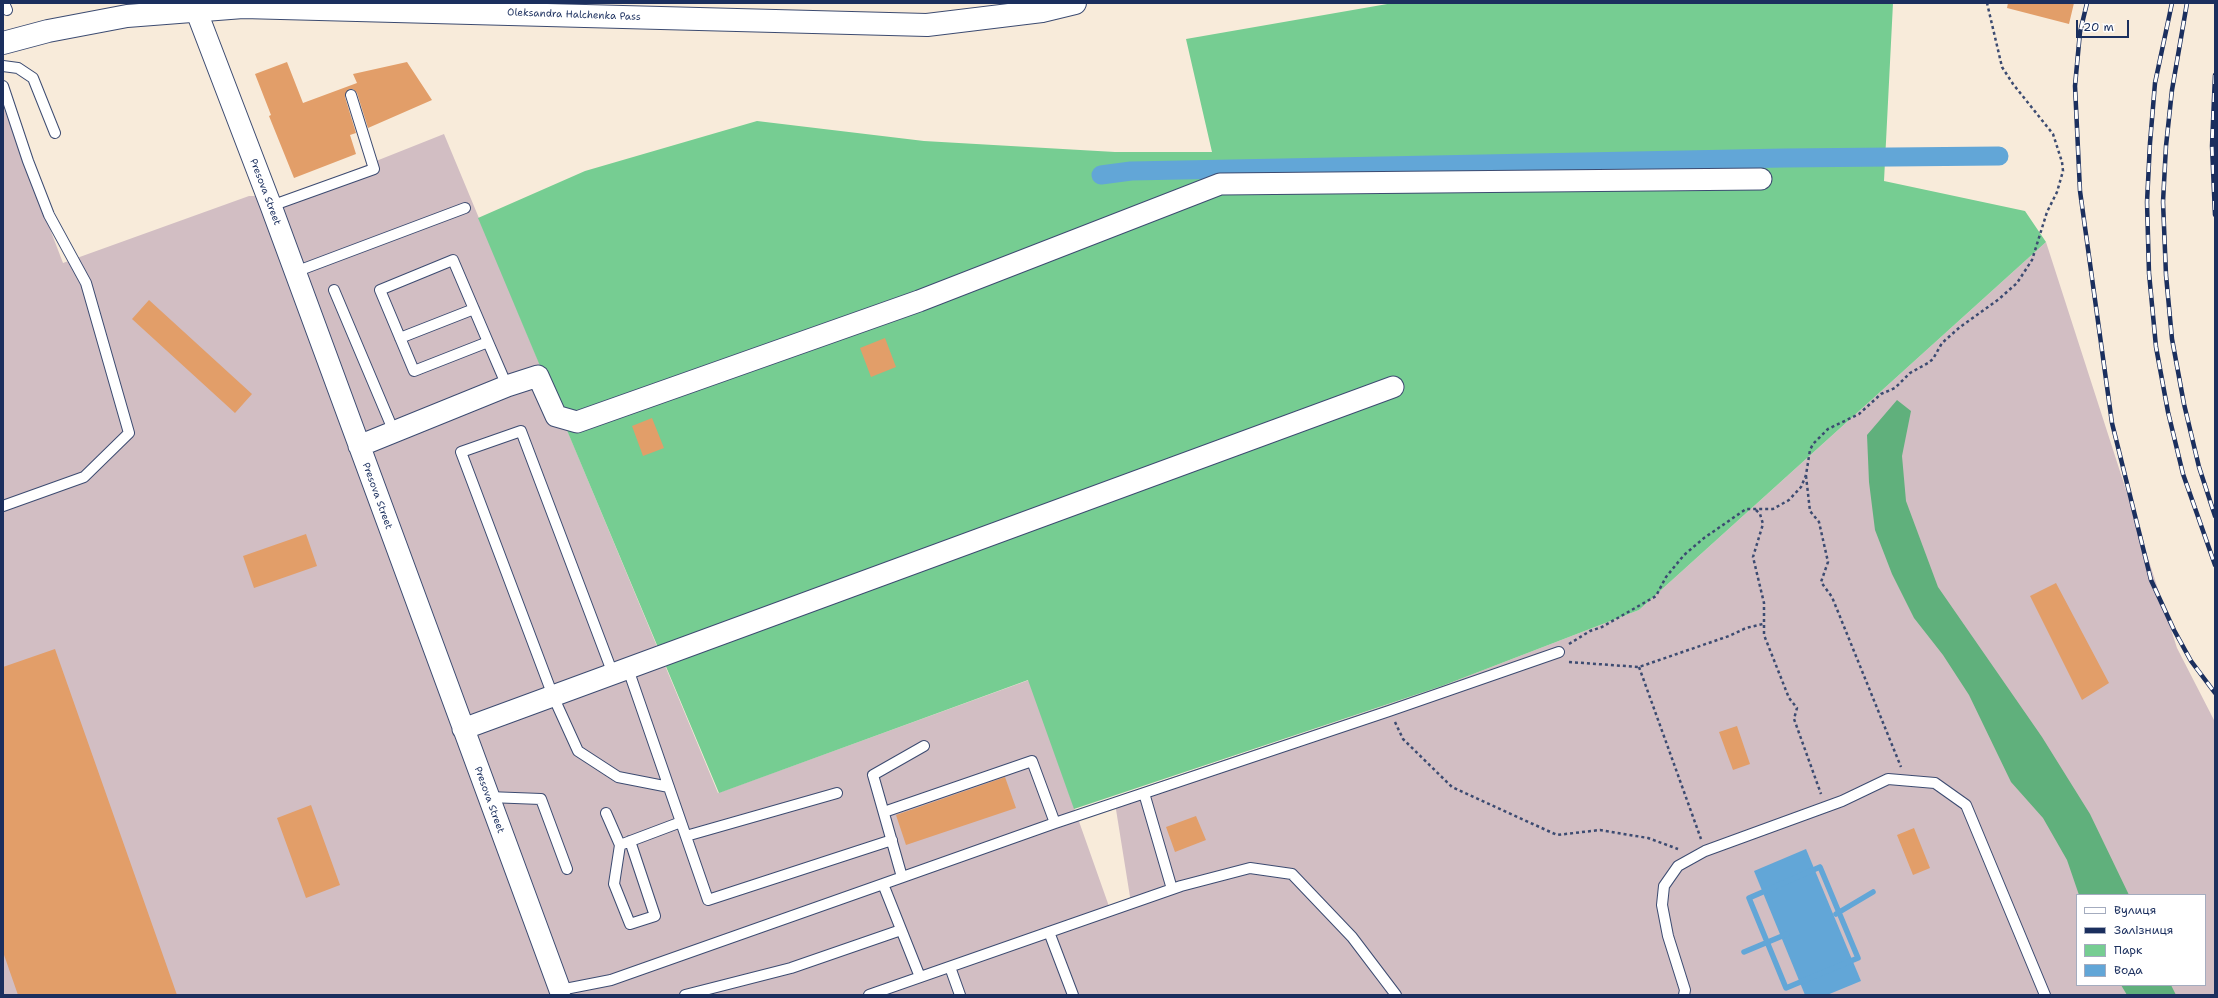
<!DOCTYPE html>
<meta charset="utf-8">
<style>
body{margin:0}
#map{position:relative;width:2218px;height:998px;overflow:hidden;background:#f8ebda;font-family:"Shantell Sans",sans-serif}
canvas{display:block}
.frame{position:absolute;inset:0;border:4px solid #1b2f5e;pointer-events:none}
.legend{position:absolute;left:2076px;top:894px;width:130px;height:92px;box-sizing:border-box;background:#fff;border:1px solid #a4acbf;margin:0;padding:5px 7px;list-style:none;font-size:12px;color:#1b2f5e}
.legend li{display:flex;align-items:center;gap:8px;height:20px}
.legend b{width:20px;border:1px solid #a4acbf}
.scale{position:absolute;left:2076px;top:20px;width:53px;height:18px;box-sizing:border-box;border:2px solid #1b2f5e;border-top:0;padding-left:5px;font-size:12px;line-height:14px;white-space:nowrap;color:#1b2f5e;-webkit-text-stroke:3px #fff;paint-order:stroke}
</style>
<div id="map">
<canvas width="2218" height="998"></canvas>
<div class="frame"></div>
<ul class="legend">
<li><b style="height:5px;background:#fff"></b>Вулиця</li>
<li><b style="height:5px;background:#1b2f5e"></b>Залізниця</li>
<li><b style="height:11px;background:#76cd92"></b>Парк</li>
<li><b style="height:11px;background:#62a6d7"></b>Вода</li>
</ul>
<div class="scale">20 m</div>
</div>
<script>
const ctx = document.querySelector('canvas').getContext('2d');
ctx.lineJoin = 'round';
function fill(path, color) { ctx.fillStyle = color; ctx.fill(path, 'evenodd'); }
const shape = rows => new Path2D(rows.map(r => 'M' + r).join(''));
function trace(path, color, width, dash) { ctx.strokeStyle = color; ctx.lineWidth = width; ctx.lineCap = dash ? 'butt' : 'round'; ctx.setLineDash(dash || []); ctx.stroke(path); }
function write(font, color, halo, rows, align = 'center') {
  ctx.font = font + ' "Shantell Sans",sans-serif'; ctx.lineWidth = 3.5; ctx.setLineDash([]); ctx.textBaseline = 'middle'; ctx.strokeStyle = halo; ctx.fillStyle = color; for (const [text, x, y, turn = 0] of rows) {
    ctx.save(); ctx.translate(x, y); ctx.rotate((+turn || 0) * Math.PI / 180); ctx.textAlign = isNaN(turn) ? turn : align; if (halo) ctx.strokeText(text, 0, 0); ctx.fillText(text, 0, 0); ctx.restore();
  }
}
fill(shape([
 [3,106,63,263,249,196,288,196,444,134,718,793,1029,680,1111,912,1131,903,1114,797,1442,686,1639,610,2046,242,2177,648,2215,722,2215,995,3,995],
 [2077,895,2205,895,2205,985,2077,985]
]), '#d2bec3');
fill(shape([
 [1393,3,1893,3,1884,181,2025,211,2046,242,1639,610,1442,686,1074,809,1028,680,719,793,478,218,585,171,757,121,924,141,1115,152,1212,152,1186,39]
]), '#76cd92');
fill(shape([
 [1897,400,1911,411,1902,456,1906,501,1938,587,2042,737,2090,814,2129,895,2079,895,2067,860,2043,818,2011,782,1969,695,1943,655,1914,618,1892,574,1875,530,1869,482,1867,435],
 [2121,985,2171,985,2176,995,2127,995]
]), '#60b07c');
fill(shape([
 [1806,849,1861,981,1827,995,1805,995,1754,871]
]), '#62a6d7');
trace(shape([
 [1820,867,1858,958,1786,988,1749,898,1820,867],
 [1836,914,1873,892],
 [1744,952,1787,934]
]), '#62a6d7', 5.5);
trace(shape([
 [1101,175,1131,171,1784,158,1999,156]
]), '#62a6d7', 19);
fill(shape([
 [2008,3,2074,3,2069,24,2007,8],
 [287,62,303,103,357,83,353,74,407,62,432,100,368,128,357,93,353,89,349,89,345,97,356,133,350,135,356,154,294,178,269,116,271,115,255,74],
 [149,300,252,394,235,413,132,319],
 [885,338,896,367,871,377,860,348],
 [652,418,664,448,643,456,632,426],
 [306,534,317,566,254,588,243,556],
 [2056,583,2109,683,2082,700,2030,596],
 [55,649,177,995,18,995,3,952,3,667],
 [1737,726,1750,764,1733,770,1719,732],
 [1005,777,1016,808,906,845,896,815],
 [311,805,340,885,306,898,277,818],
 [1196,816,1206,840,1175,852,1166,827],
 [1914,828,1930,868,1913,875,1897,835]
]), '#e29e69');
const lane = shape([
 [4,3,7,10],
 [3,66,18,68,33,78,55,133],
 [3,86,28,161,49,215,86,283,129,433,84,477,3,506],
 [271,206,374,169,351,95],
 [295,272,465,208],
 [334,290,394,432],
 [400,338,474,309],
 [488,342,414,371,380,290,453,260,488,342,507,386],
 [628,669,708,900,892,840],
 [613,674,521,431,461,452,553,696,578,751,618,777,669,787],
 [1144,793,1172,889],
 [488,797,541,799,567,869],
 [884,812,1032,761,1055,823],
 [606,813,620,845,681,822],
 [686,836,837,793],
 [620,845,614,884,630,924,655,916,630,841],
 [902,877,873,775,924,746],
 [883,884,1055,823,1389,711,1559,652],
 [1049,932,1073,995],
 [950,967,960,995],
 [561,993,560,990,611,980,883,884,920,977],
 [685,995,791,968,901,930],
 [869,995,1181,886,1250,868,1292,874,1352,937,1396,995],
 [1684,995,1685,990,1668,936,1662,905,1664,886,1678,866,1705,851,1842,801,1888,779,1935,783,1966,805,2045,995]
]);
const street = shape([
 [196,10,271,206,560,990],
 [359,446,507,386,538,376,556,416,577,422,919,301,1220,184,1761,179],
 [463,729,1393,387]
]);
const secondary = shape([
 [3,43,48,31,127,16,243,7,927,25,1042,11,1075,3]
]);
trace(lane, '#3c4b71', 12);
trace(street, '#3c4b71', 23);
trace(secondary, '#3c4b71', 24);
trace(shape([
 [1806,476,1810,511,1819,522,1828,562,1821,582,1832,597,1901,767],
 [1756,510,1760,514,1763,524,1753,557,1764,603,1764,635,1789,698,1797,708,1794,719,1821,794],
 [1569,644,1590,631,1602,627,1656,596,1666,577,1684,555,1704,538,1746,509,1773,509,1789,500,1801,487,1806,475,1810,450,1813,444,1828,429,1859,414,1881,394,1895,388,1910,373,1928,363,1933,359,1942,343,1960,327,1999,299,2017,283,2032,260,2047,212,2057,192,2063,171,2062,162,2053,134,2013,84,2002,67,1987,3],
 [1569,662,1639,667,1729,636,1746,628,1763,624],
 [1639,667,1701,839],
 [1395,722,1403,739,1452,787,1557,835,1600,830,1648,838,1678,849]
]), '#3c4b71', 2.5, [3, 3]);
trace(lane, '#fff', 10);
trace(street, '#fff', 21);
trace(secondary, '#fff', 22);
const rail = shape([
 [2087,3,2080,32,2075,86,2080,191,2112,423,2151,580,2174,630,2191,661,2215,693],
 [2172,3,2155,83,2150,143,2147,202,2149,273,2156,347,2168,412,2183,474,2215,565],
 [2187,3,2172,90,2166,146,2163,202,2166,275,2172,339,2184,404,2199,467,2215,516],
 [2215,75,2212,146,2215,215]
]);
trace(rail, '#1b2f5e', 4.5);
trace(rail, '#fff', 3, [9]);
write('10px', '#1b2f5e', '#fff', [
 ["Oleksandra Halchenka Pass",574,15,2],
 ["Presova Street",265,192,69],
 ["Presova Street",377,496,70],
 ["Presova Street",489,800,70]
]);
</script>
